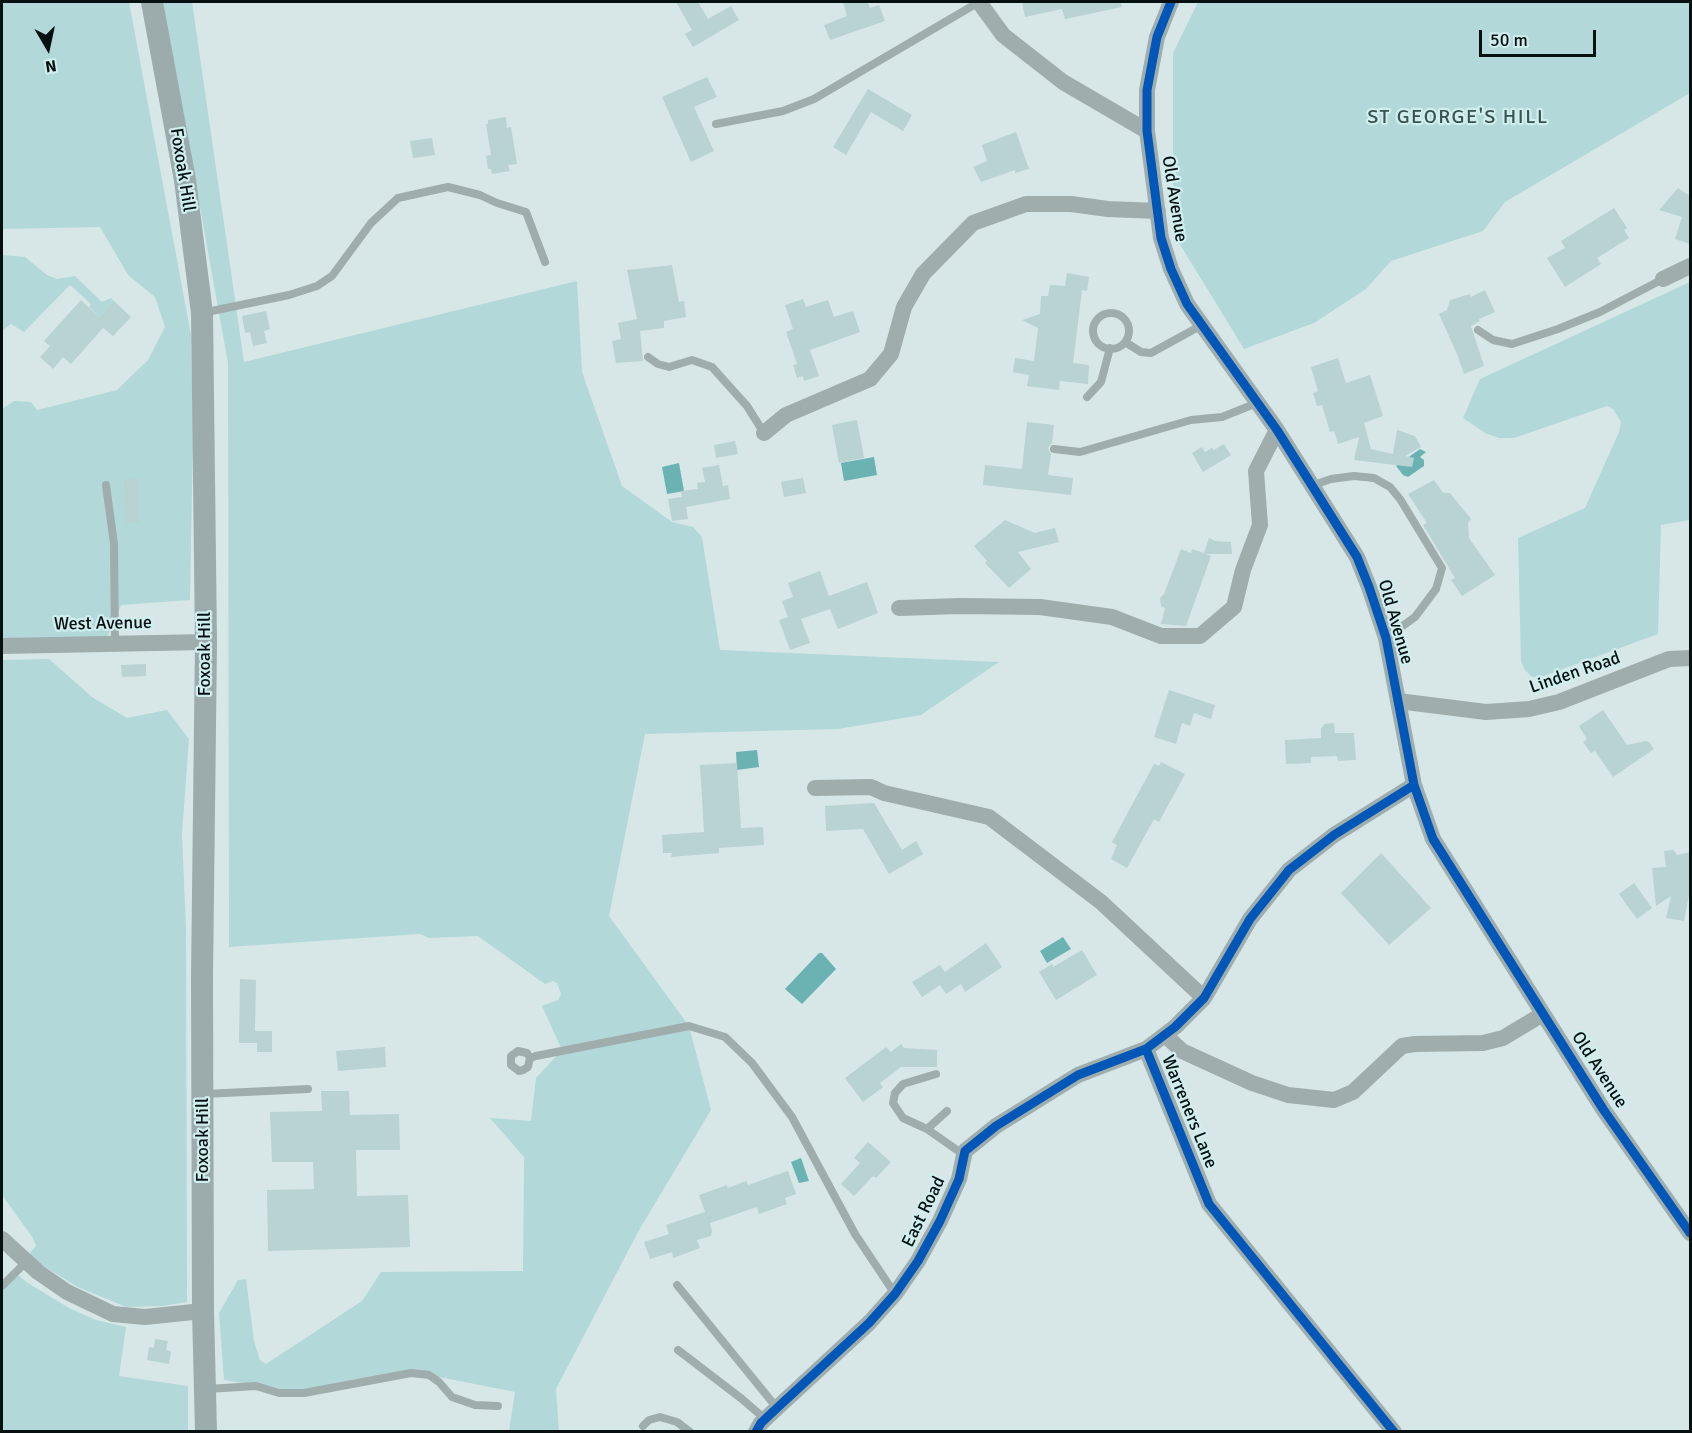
<!DOCTYPE html>
<style>
body{margin:0}
#map{position:relative;width:1692px;height:1433px;overflow:hidden;background:#d7e7e7;font-family:Signika,sans-serif}
canvas{display:block}
.frame{position:absolute;inset:0;border:3px solid #061011;pointer-events:none}
.north{position:absolute;left:18px;top:18px;width:60px;height:60px;-webkit-text-stroke:4px #d0eeee;paint-order:stroke;rotate:171deg;font-size:16px;font-weight:700;line-height:24px;text-align:center;color:#061011}
.north::after{content:'';display:block;margin:auto;width:21px;height:27px;background:#061011;clip-path:polygon(50% 0,100% 100%,50% 72%,0 100%)}
.scale{position:absolute;left:1479px;top:30px;width:117px;height:27px;box-sizing:border-box;border:3px solid #061011;border-top:0;padding-left:8px;font-size:18px;line-height:21px;white-space:nowrap;color:#061011;-webkit-text-stroke:4px #d0eeee;paint-order:stroke}
</style>
<div id="map">
<canvas width="1692" height="1433"></canvas>
<div class="frame"></div>
<div class="north">N</div>
<div class="scale">50 m</div>
</div>
<script>
const ctx = document.querySelector('canvas').getContext('2d');
ctx.lineJoin = 'round';
function fill(path, color) { ctx.fillStyle = color; ctx.fill(path, 'evenodd'); }
const shape = rows => new Path2D(rows.map(r => 'M' + r).join(''));
function trace(path, color, width, dash) { ctx.strokeStyle = color; ctx.lineWidth = width; ctx.lineCap = dash ? 'butt' : 'round'; ctx.setLineDash(dash || []); ctx.stroke(path); }
function write(font, color, halo, rows, align = 'center') {
  ctx.font = font + ' Signika,sans-serif'; ctx.lineWidth = 4.5; ctx.setLineDash([]); ctx.textBaseline = 'middle'; ctx.strokeStyle = halo; ctx.fillStyle = color; for (const [text, x, y, turn = 0] of rows) {
    ctx.save(); ctx.translate(x, y); ctx.rotate((+turn || 0) * Math.PI / 180); ctx.textAlign = isNaN(turn) ? turn : align; if (halo) ctx.strokeText(text, 0, 0); ctx.fillText(text, 0, 0); ctx.restore();
  }
}
fill(shape([
 [2,2,129,2,191,335,193,435,190,600,121,605,105,643,2,646,2,409,14,401,31,402,37,410,117,390,148,360,165,327,155,297,128,275,100,227,2,229],
 [163,2,192,2,244,362,577,281,582,372,622,486,672,522,693,527,702,537,720,650,999,662,921,715,838,729,645,734,609,916,689,1026,711,1110,638,1232,556,1389,559,1431,509,1431,515,1392,429,1375,411,1373,304,1393,224,1380,219,1313,238,1280,246,1279,254,1341,260,1360,266,1364,362,1301,381,1272,523,1271,524,1157,490,1118,531,1121,536,1078,562,1050,542,1006,558,1000,561,994,557,983,553,981,545,984,478,936,429,938,420,934,229,947,228,363],
 [1198,2,1690,2,1690,93,1505,202,1483,231,1391,261,1366,289,1314,323,1244,349,1173,233,1173,53],
 [2,255,25,257,47,275,57,279,75,276,102,302,111,298,114,301,99,317,89,307,91,304,70,285,24,332,11,324,2,331],
 [1690,282,1690,520,1661,525,1658,634,1541,677,1532,677,1525,670,1521,662,1518,538,1585,508,1619,432,1621,422,1613,409,1607,406,1514,438,1499,438,1485,433,1463,418,1480,379],
 [49,659,92,697,127,718,167,710,189,739,182,833,186,930,187,1302,163,1306,126,1307,78,1287,40,1264,29,1254,36,1246,33,1238,2,1195,2,660],
 [13,1271,28,1283,69,1308,96,1320,126,1327,119,1376,188,1386,188,1431,2,1431,2,1284]
]), '#b2d8d9');
fill(shape([
 [1420,449,1426,452,1420,457,1424,460,1424,466,1408,477,1403,475,1396,466],
 [874,457,877,475,844,481,841,463],
 [679,463,684,491,667,494,662,467],
 [757,750,759,767,737,770,736,752],
 [1063,937,1071,949,1047,963,1040,951],
 [819,953,822,953,836,969,802,1004,785,989],
 [801,1158,809,1181,799,1183,791,1162]
]), '#6bb2b3');
fill(shape([
 [676,2,698,2,708,19,731,6,739,20,693,47,685,34,692,30],
 [843,2,868,2,870,8,879,5,885,21,830,40,824,25,847,16],
 [1022,2,1121,2,1122,7,1065,19,1062,9,1025,17],
 [707,77,717,97,694,107,714,151,691,162,662,97],
 [868,89,912,115,903,131,871,112,846,155,833,147],
 [506,117,507,128,511,127,517,164,508,165,510,171,492,174,491,169,488,169,486,156,491,155,486,124,488,124,488,120],
 [1016,132,1029,169,1015,173,1015,170,981,182,973,167,987,161,982,145],
 [432,138,435,155,413,158,410,141],
 [1678,188,1690,196,1690,244,1675,239,1682,217,1659,210],
 [1614,208,1627,228,1624,230,1629,238,1597,258,1601,264,1565,287,1547,258,1565,248,1561,241],
 [672,265,679,302,684,301,686,317,664,321,664,328,640,331,643,361,616,363,612,341,621,339,618,323,637,319,627,270],
 [1067,273,1089,277,1087,291,1082,290,1073,363,1089,365,1088,384,1060,381,1059,390,1027,386,1029,375,1013,372,1015,358,1034,361,1038,328,1022,320,1040,314,1041,296,1048,296,1050,285,1065,286],
 [1485,290,1495,312,1479,319,1480,321,1471,326,1484,366,1464,374,1457,354,1439,314,1447,310,1450,300,1470,294,1471,297],
 [803,299,806,307,828,300,834,317,853,311,860,332,810,350,819,376,804,381,803,376,797,378,793,365,797,364,786,332,793,329,785,305],
 [81,300,99,317,114,301,131,317,113,336,103,328,71,364,63,357,53,369,40,357,50,346,44,341],
 [266,311,270,329,264,331,267,343,253,346,250,332,245,333,242,316],
 [1338,358,1346,383,1370,375,1383,416,1364,423,1371,449,1393,454,1397,430,1415,436,1421,447,1405,456,1414,458,1412,467,1354,460,1359,437,1338,444,1334,431,1330,432,1322,405,1317,406,1313,393,1318,391,1311,367],
 [857,420,864,458,839,463,832,425],
 [1027,422,1054,425,1052,443,1048,448,1051,454,1048,475,1073,478,1071,495,983,485,985,465,1022,469],
 [735,441,738,454,716,458,714,445],
 [1224,444,1231,455,1203,472,1192,453,1202,447,1205,452,1212,448,1214,450],
 [719,465,723,486,728,485,730,499,686,507,688,519,672,521,668,499,682,497,681,491,698,489,697,483,705,482,702,468],
 [803,478,806,493,784,497,781,482],
 [124,479,138,479,139,523,125,522],
 [1434,480,1443,493,1450,493,1471,519,1468,523,1469,538,1495,575,1462,596,1451,580,1455,578,1423,525,1427,523,1408,494],
 [1005,520,1035,533,1055,528,1059,542,1018,552,1031,569,1009,588,985,563,987,561,974,546],
 [1209,538,1215,541,1231,542,1232,554,1206,554,1211,556,1186,626,1161,624,1165,608,1161,606,1160,598,1164,594,1181,549,1191,553,1192,549,1204,553],
 [820,571,829,596,867,582,878,613,838,629,830,609,801,619,810,643,790,650,779,620,788,617,782,601,793,597,788,583],
 [146,664,146,676,122,677,121,665],
 [1169,690,1215,705,1211,719,1194,713,1190,726,1182,723,1176,744,1154,737],
 [1603,710,1627,745,1645,741,1649,742,1654,749,1613,777,1595,751,1591,753,1583,742,1587,739,1579,726],
 [1334,723,1335,733,1354,733,1356,760,1338,761,1337,756,1311,757,1311,763,1286,764,1285,740,1321,738,1321,729,1324,724],
 [1161,762,1185,774,1159,822,1154,819,1127,868,1111,859,1117,845,1112,842,1154,764,1159,766],
 [737,763,741,828,763,827,764,845,719,848,719,853,671,857,672,853,663,853,662,835,704,832,700,765],
 [874,803,902,850,916,841,923,854,889,874,863,829,826,831,825,806],
 [1673,850,1677,855,1690,852,1690,890,1684,921,1666,918,1671,896,1656,906,1652,868,1666,867,1664,851],
 [1381,853,1431,908,1389,945,1341,893],
 [1634,883,1652,908,1637,919,1619,894],
 [986,943,1002,967,965,992,961,984,946,994,940,985,922,997,912,982,940,965,945,972],
 [1082,950,1097,975,1056,1000,1039,972,1052,964,1053,967],
 [240,979,256,980,255,1031,272,1031,272,1052,257,1052,257,1043,239,1043],
 [901,1044,904,1048,937,1050,937,1067,901,1067,880,1083,883,1087,863,1102,845,1078,886,1047,891,1052],
 [385,1047,386,1067,338,1071,336,1051],
 [321,1091,349,1091,350,1115,399,1114,400,1150,356,1150,357,1196,408,1195,410,1247,268,1251,267,1190,314,1189,313,1162,272,1162,270,1112,322,1111],
 [868,1142,891,1162,876,1178,873,1176,854,1196,841,1184,860,1163,854,1158],
 [788,1171,796,1194,785,1198,787,1204,759,1214,757,1207,710,1223,712,1231,711,1236,697,1240,700,1248,673,1258,672,1252,650,1259,644,1242,669,1234,666,1225,705,1212,699,1195,727,1185,728,1188,746,1181,748,1185],
 [155,1339,168,1341,166,1350,171,1351,169,1364,147,1360,149,1347,154,1348]
]), '#b9d2d2');
trace(shape([
 [716,124,783,111,814,99,979,2],
 [202,313,289,295,317,286,332,276,371,223,398,198,448,187,480,195,497,203,526,212,545,262],
 '1093 331a18 18 0 1 1 36 0a18 18 0 1 1-36 0Z',
 [1478,330,1493,340,1512,344,1558,329,1600,312,1663,279],
 [1125,342,1141,352,1151,353,1202,325],
 [648,357,658,364,669,367,692,360,712,367,747,406,764,433],
 [1087,397,1101,382,1110,348],
 [1054,449,1080,452,1191,420,1222,417,1257,403],
 [106,485,114,544,115,642],
 [1311,486,1331,479,1354,476,1374,478,1390,487,1400,499,1442,568,1436,589,1415,617,1386,638],
 [530,1058,527,1053,518,1051,511,1056,511,1065,519,1071,523,1070,528,1067,530,1058,536,1056,689,1026,725,1037,752,1063,792,1117,855,1234,895,1294],
 [936,1074,903,1084,895,1093,893,1103,903,1118,927,1129,964,1155],
 [204,1094,308,1089],
 [927,1129,947,1111],
 [677,1285,777,1408],
 [2,1286,26,1262],
 [678,1350,742,1399,765,1419],
 [207,1389,256,1386,279,1393,304,1393,411,1373,429,1375,439,1382,452,1397,475,1405,498,1406],
 [643,1426,649,1420,660,1417,677,1422,690,1432]
]), '#a0adad', 8);
trace(shape([
 [979,2,1003,35,1063,82,1147,131],
 [1171,2,1157,37,1147,90,1147,131,1156,200,1161,238,1171,269,1187,304,1277,430,1357,557,1369,587,1386,638,1414,785,1433,839,1603,1109,1690,1233],
 [1663,279,1690,266],
 [764,433,786,415,870,379,891,354,904,307,923,274,973,223,1026,204,1071,204,1108,209,1158,211],
 [899,608,960,606,1040,607,1112,617,1161,636,1200,636,1234,607,1243,570,1260,525,1256,471,1277,430],
 [2,646,206,642],
 [1398,701,1486,712,1529,709,1559,702,1669,659,1690,658],
 [815,788,871,787,884,793,989,817,1101,902,1204,998],
 [1165,1035,1182,1051,1252,1083,1288,1095,1334,1100,1353,1092,1402,1046,1415,1044,1483,1043,1503,1038,1543,1014],
 [2,1239,38,1272,67,1292,113,1314,145,1317,203,1311],
 [756,1432,761,1423,777,1408,869,1323,895,1294,918,1261,940,1221,959,1179,965,1151,996,1126,1078,1075,1146,1049],
 [1394,1432,1209,1204,1146,1049,1175,1027,1204,998,1250,919,1289,870,1334,835,1414,785]
]), '#a0adad', 16);
trace(shape([
 [152,2,185,180,202,313,206,642,202,977,203,1311,206,1432]
]), '#9cacac', 22);
trace(shape([
 [1171,2,1157,37,1147,90,1147,131,1156,200,1161,238,1171,269,1187,304,1277,430,1357,557,1369,587,1386,638,1414,785,1433,839,1603,1109,1690,1233],
 [756,1432,761,1423,777,1408,869,1323,895,1294,918,1261,940,1221,959,1179,965,1151,996,1126,1078,1075,1146,1049],
 [1394,1432,1209,1204,1146,1049,1175,1027,1204,998,1250,919,1289,870,1334,835,1414,785]
]), '#0057b8', 9);
write('18px', '#061011', '#d0eeee', [
 ["Foxoak Hill",182,170,81],
 ["Old Avenue",1174,199,81],
 ["Old Avenue",1395,622,74],
 ["West Avenue",103,624,-1],
 ["Foxoak Hill",205,654,-90],
 ["Linden Road",1575,673,-19],
 ["Old Avenue",1599,1070,57],
 ["Warreners Lane",1189,1112,68],
 ["Foxoak Hill",203,1140,-90],
 ["East Road",924,1212,-64]
]);
ctx.letterSpacing = '1.5px';
write('20px', '#385152', '#d0eeee', [
 ["ST GEORGE'S HILL",1458,118]
]);
ctx.letterSpacing = '0px';
</script>
